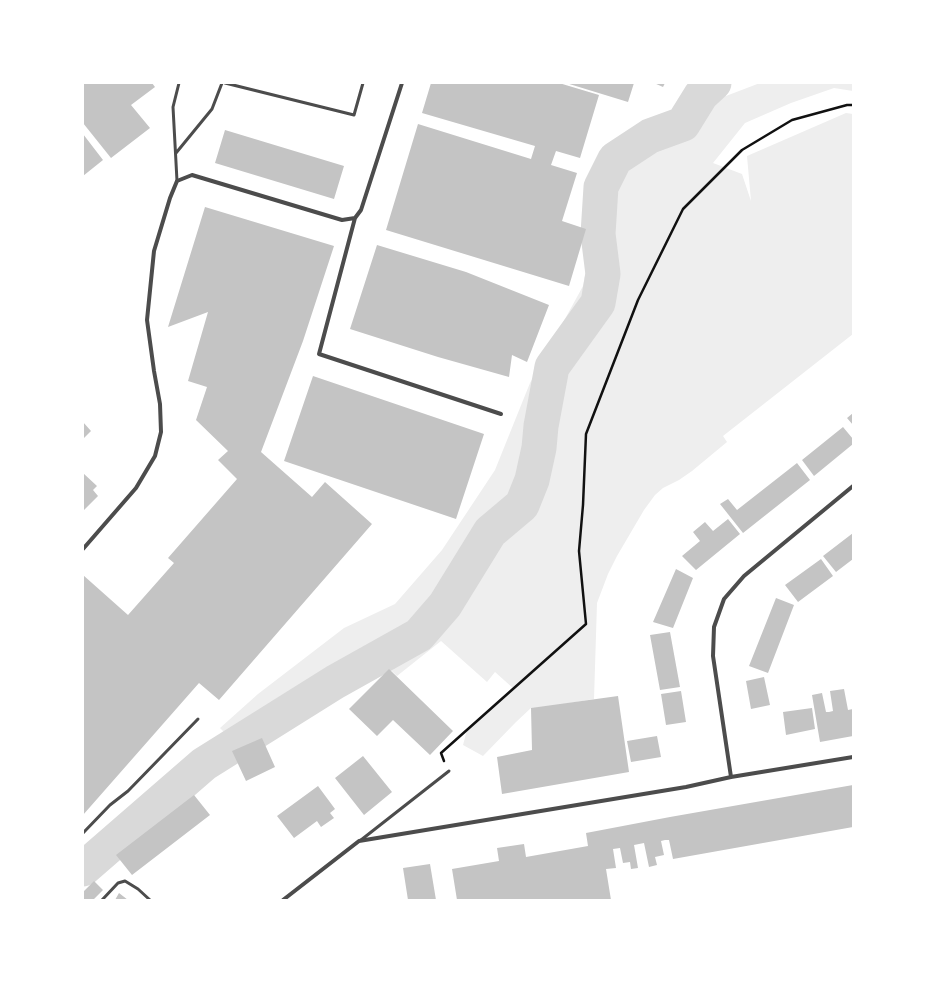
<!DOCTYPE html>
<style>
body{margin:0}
#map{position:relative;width:936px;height:983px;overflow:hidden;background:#fff;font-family:"Sofia Sans Condensed",sans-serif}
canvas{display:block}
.frame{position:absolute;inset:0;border:84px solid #fff;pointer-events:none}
</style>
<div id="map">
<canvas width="936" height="983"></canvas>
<div class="frame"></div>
</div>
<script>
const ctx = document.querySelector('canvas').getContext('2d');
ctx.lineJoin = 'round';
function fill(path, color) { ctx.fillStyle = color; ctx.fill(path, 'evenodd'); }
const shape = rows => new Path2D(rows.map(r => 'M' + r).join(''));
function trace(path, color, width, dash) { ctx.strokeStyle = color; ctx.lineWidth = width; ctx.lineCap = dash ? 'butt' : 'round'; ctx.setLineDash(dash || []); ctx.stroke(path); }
fill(shape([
 [760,83,853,83,853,91,834,88,791,103,745,123,713,163,742,174,751,201,747,156,846,113,853,114,853,334,723,436,727,442,692,471,679,480,663,488,655,495,644,510,617,556,608,574,597,603,594,699,540,708,531,708,516,722,483,756,463,745,467,730,514,689,495,672,487,682,441,641,397,676,383,663,378,655,364,659,232,740,220,728,258,694,344,628,395,604,442,550,495,470,530,383,583,286,590,247,591,205,630,143,684,112]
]), '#eee');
trace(shape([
 [83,869,204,764,335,682,419,635,445,605,490,532,522,505,532,480,539,448,541,426,552,367,598,303,603,274,598,234,601,187,615,159,650,136,683,124,701,95,714,83]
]), '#d9d9d9', 35);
fill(shape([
 [83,83,152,83,155,87,131,105,150,128,111,158,83,123],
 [431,83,559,83,599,95,580,158,556,151,551,165,577,173,562,221,586,229,569,286,386,230,418,124,531,159,535,146,422,113],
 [566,83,634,83,628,102],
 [654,83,665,83,663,87],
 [225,130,344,166,334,199,215,163],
 [83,134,103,160,83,176],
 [205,207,334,246,303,341,261,452,312,497,325,482,372,524,219,700,199,683,83,815,83,575,128,615,174,563,168,558,237,479,218,460,228,451,196,420,207,387,188,381,208,312,168,327],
 [377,245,466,272,549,305,527,362,512,355,509,377,438,357,350,329],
 [313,376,484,434,456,519,284,461],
 [853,413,853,425,847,418],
 [83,422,91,431,83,439],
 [843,427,853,439,853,444,814,476,802,460],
 [797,463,810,480,743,533,720,504,728,499,737,510],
 [83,473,97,486,93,490,98,496,83,511],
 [728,519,740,534,696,570,682,556,700,541,693,532,705,522,713,531],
 [853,533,853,559,836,572,823,556],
 [821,559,833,576,798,602,785,585],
 [676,569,693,578,673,628,653,622],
 [776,598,794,605,768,673,749,666],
 [670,632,680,687,660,690,650,635],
 [389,669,453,731,430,755,393,720,377,736,349,709],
 [764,677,770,705,751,709,746,681],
 [844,689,848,710,853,709,853,736,820,742,812,695,822,693,826,712,829,712,833,711,830,691],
 [681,691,686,722,666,725,661,694],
 [618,696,629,772,502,794,497,757,532,750,531,708],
 [812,708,815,729,786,735,783,712],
 [657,736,661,757,631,762,627,741],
 [262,738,275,767,246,781,232,751],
 [363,756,392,792,364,815,335,778],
 [853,785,853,827,673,859,669,840,665,840,661,841,664,855,655,857,657,865,649,867,644,843,634,845,638,868,631,869,630,862,623,863,620,848,613,849,616,868,606,869,611,900,457,900,452,869,499,861,497,848,524,844,526,857,588,846,586,833,670,817],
 [318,786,335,809,330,813,334,818,321,827,317,821,294,838,277,816],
 [194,795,210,815,132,875,116,855],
 [430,864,436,900,408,900,403,868],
 [94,881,103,890,93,900,83,900,83,892],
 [119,893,128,900,115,900]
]), '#c4c4c4');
trace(shape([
 [444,761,441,753,586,624,579,551,583,505,586,434,638,300,683,209,742,150,792,120,847,105,853,105]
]), '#111', 2.5);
trace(shape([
 [225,83,354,115,363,83],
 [176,153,212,109,222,83],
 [177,181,173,107,179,83],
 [83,833,110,805,128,791,198,719],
 [361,840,449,771],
 [102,900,118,883,125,881,138,889,150,900]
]), '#4c4c4c', 3);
trace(shape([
 [355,218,319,354,501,414],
 [83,549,136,488,155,456,161,432,160,404,154,371,147,320,154,251,170,198,177,181,192,175,342,220,355,218,361,210,402,83],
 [731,777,713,656,714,627,724,599,744,576,853,486],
 [283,900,359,841,686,787,731,777,853,757]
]), '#4c4c4c', 4);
</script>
